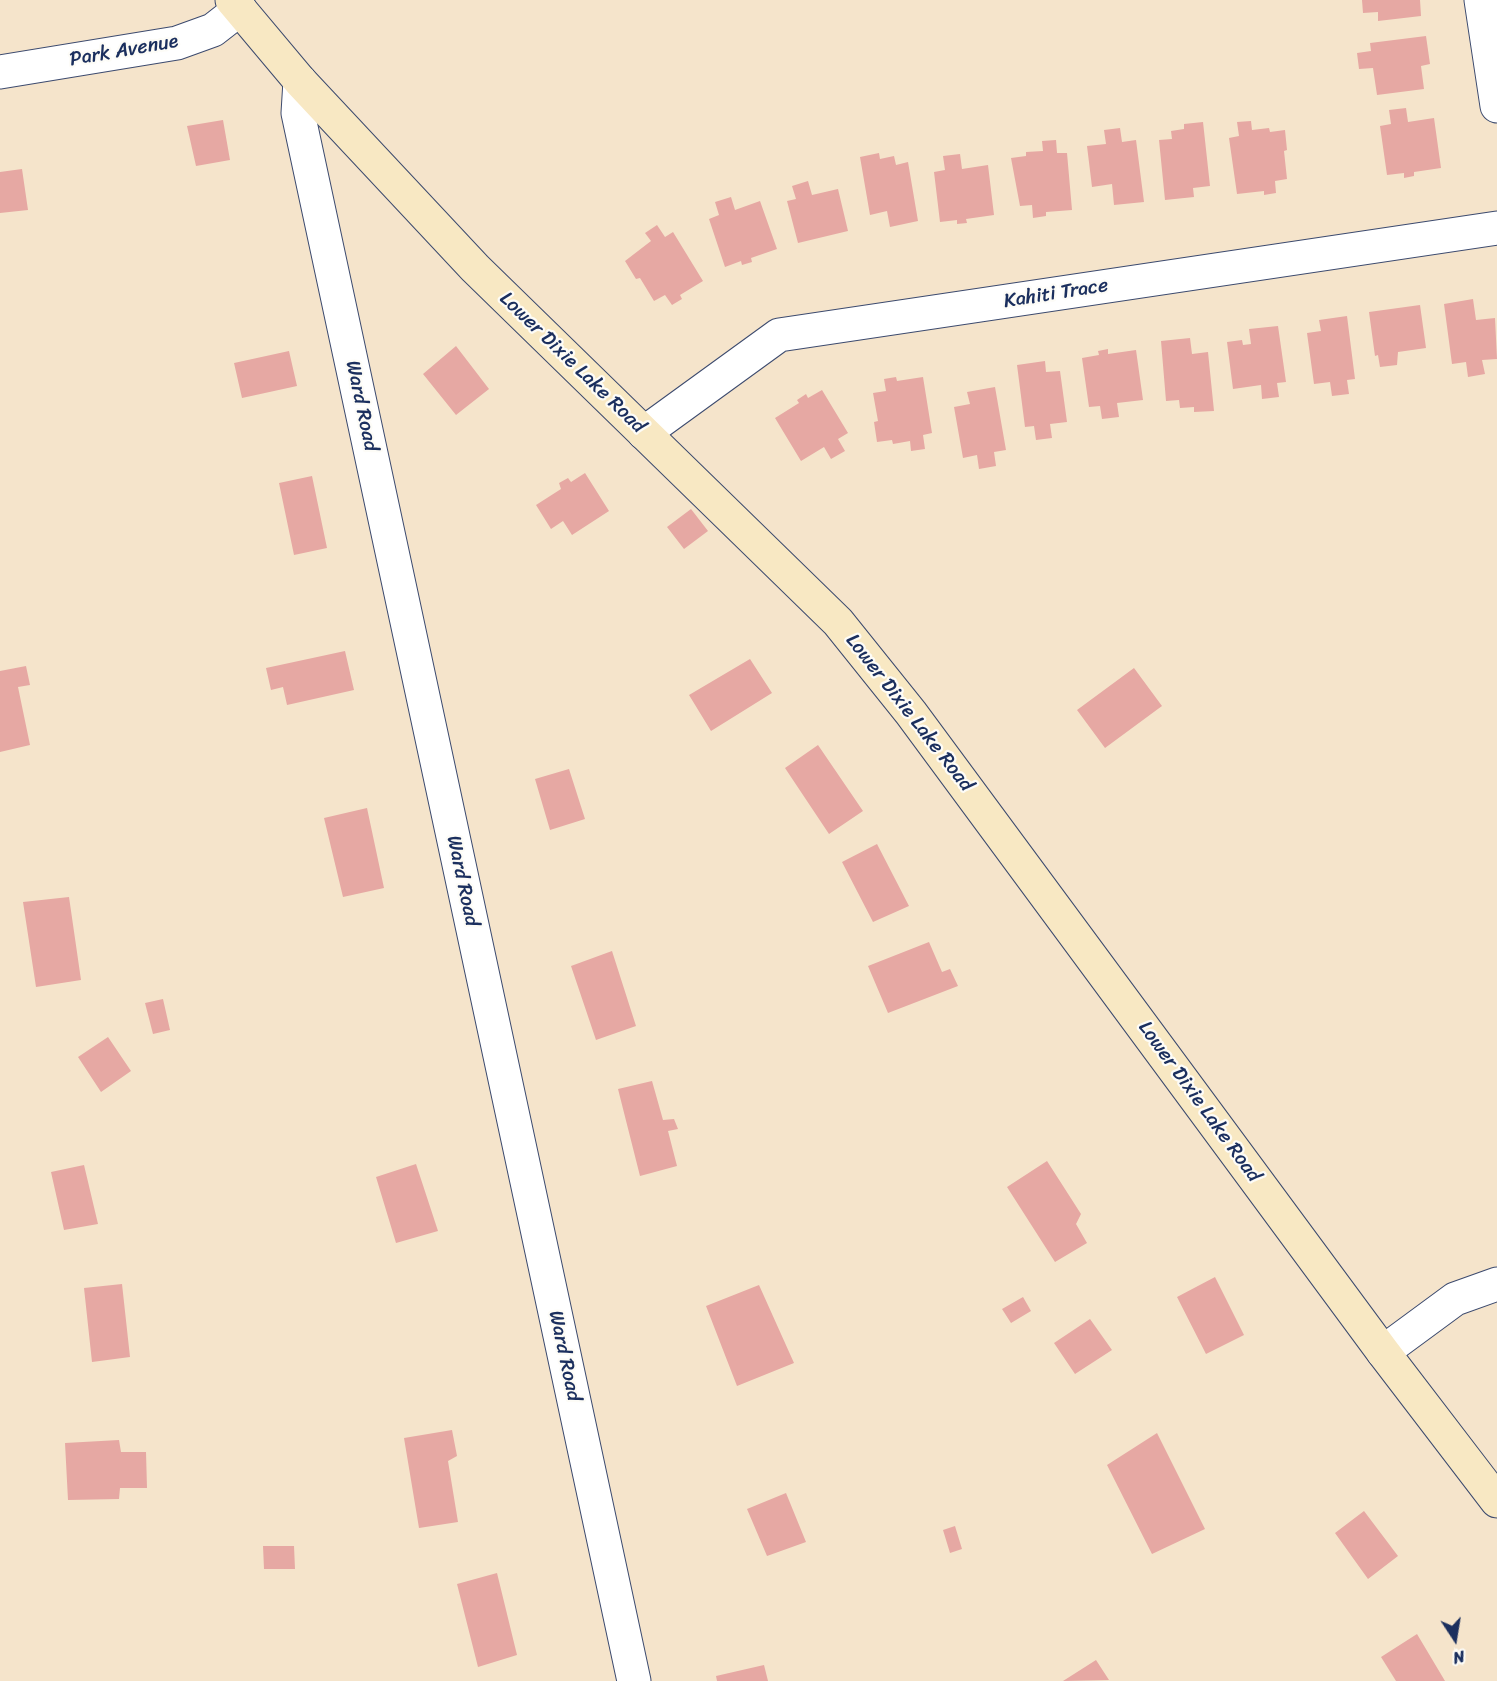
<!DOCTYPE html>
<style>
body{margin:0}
#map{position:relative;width:1497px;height:1681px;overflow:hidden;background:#f5e4cb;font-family:Sriracha,sans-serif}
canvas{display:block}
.north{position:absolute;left:1425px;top:1609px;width:60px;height:60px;-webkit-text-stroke:4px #fdfcf7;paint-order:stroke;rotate:168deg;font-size:16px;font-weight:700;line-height:24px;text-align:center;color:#1b2f5e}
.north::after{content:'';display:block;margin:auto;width:21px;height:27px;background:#1b2f5e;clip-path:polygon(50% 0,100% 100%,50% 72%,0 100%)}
</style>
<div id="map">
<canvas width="1497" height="1681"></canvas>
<div class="north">N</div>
</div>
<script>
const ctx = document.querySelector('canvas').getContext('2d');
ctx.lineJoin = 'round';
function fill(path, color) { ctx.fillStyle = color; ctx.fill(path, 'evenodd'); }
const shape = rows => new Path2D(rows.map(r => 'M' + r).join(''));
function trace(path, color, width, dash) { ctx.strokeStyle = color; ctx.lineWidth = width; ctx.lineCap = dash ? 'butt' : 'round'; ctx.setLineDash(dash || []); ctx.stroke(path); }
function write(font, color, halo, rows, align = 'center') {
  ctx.font = font + ' Sriracha,sans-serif'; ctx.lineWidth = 4.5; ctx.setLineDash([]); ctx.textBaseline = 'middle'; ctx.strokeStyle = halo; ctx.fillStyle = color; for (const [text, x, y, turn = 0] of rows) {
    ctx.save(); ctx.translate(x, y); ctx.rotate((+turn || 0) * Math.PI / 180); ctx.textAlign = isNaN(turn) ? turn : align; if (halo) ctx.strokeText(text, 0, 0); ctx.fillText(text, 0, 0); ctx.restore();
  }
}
fill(shape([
 [1362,0,1420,0,1421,16,1378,21,1378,12,1363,13],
 [1426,36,1430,64,1421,66,1424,89,1377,95,1373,68,1359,69,1357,53,1371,51,1370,43],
 [1406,108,1408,122,1434,118,1441,168,1414,172,1414,176,1404,178,1404,173,1387,175,1380,126,1391,124,1389,110],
 [223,120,230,160,196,166,187,126],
 [1251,121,1252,130,1269,128,1270,132,1285,130,1287,150,1284,151,1287,179,1275,181,1276,193,1264,195,1264,191,1237,194,1229,138,1239,136,1237,122],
 [1203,122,1210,186,1193,188,1194,197,1165,200,1159,140,1172,139,1171,131,1184,129,1184,124],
 [1120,128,1122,142,1136,140,1144,202,1114,205,1112,184,1092,187,1087,146,1106,144,1104,130],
 [1056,140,1057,153,1067,153,1072,210,1046,212,1046,216,1033,218,1032,205,1020,206,1011,158,1026,156,1026,152,1043,151,1042,141],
 [879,153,880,159,894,156,896,165,908,162,918,221,890,227,887,211,870,215,860,157],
 [960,154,962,169,988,165,994,215,966,219,967,223,957,224,957,220,940,222,934,172,945,170,943,156],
 [22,169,28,210,0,213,0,172],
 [808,181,812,195,838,189,848,231,798,243,787,201,796,199,792,186],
 [731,197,735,210,760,201,777,249,751,258,752,262,742,265,741,261,725,267,709,219,719,215,715,202],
 [657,225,665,237,673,232,703,281,680,295,682,299,672,305,665,295,654,301,640,278,636,279,625,261,651,241,645,233],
 [1473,299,1476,320,1495,318,1497,359,1482,360,1485,374,1468,377,1466,362,1452,364,1444,304],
 [1420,305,1426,348,1398,352,1397,365,1380,367,1378,355,1375,356,1369,312],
 [1347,316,1355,379,1347,380,1349,394,1332,396,1330,382,1314,384,1307,333,1321,331,1319,320],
 [1278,326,1286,382,1277,383,1279,397,1262,399,1261,385,1233,389,1227,342,1242,340,1243,345,1251,344,1249,329],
 [1190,338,1192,354,1208,352,1214,411,1194,412,1194,407,1180,408,1179,400,1166,401,1161,341],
 [456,346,489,389,456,415,423,374],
 [1108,349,1108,354,1136,350,1143,400,1117,403,1119,417,1102,419,1100,406,1089,407,1082,358,1099,355,1098,351],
 [289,351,297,386,242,398,234,363],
 [1045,361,1046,372,1060,371,1067,422,1050,424,1052,438,1036,440,1034,426,1025,427,1017,365],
 [896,377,897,381,923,377,932,433,923,435,925,449,911,451,910,441,893,444,892,440,877,442,874,422,878,421,873,393,886,391,884,379],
 [995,387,1006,450,994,452,996,466,979,469,977,455,963,458,954,407,970,404,967,392],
 [822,390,848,433,838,439,845,451,831,459,824,447,801,461,775,418,799,403,797,400,806,394,808,398],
 [585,473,609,511,572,535,563,521,551,529,536,505,561,489,559,483,568,478,571,482],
 [312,476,327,548,294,555,279,483],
 [691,509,708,531,684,549,667,527],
 [345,651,354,690,287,705,283,687,271,690,266,668],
 [750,659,772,693,711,731,689,695],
 [26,666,30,685,18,687,30,745,0,752,0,671],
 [1134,668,1162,706,1105,748,1077,710],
 [818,745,863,811,829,834,785,768],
 [569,769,585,819,550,830,535,779],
 [367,808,384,888,343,897,324,818],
 [877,844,909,906,873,922,842,862],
 [69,897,81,980,36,987,23,902],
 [929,942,942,972,950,969,958,986,888,1013,868,966],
 [612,951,636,1026,596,1040,571,966],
 [163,999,170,1030,153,1034,145,1003],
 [108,1037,131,1071,101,1092,78,1057],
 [652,1081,663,1120,674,1119,678,1129,668,1131,677,1166,640,1176,618,1089],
 [1047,1161,1081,1214,1076,1224,1087,1243,1055,1262,1007,1187],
 [416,1164,438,1231,396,1243,376,1177],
 [84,1165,98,1224,64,1230,51,1172],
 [1215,1277,1244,1335,1206,1354,1177,1297],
 [122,1284,130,1357,92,1362,84,1288],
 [759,1285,794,1363,737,1386,706,1306],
 [1023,1297,1031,1311,1011,1323,1002,1309],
 [1090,1319,1112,1350,1075,1374,1054,1343],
 [452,1430,457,1456,448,1461,458,1522,419,1528,404,1438],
 [1157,1433,1205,1529,1152,1554,1107,1465],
 [119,1440,121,1452,146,1452,147,1488,120,1488,119,1499,68,1500,65,1443],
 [786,1493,806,1542,767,1556,747,1509],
 [1364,1511,1398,1556,1368,1579,1335,1533],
 [955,1526,962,1549,950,1553,943,1530],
 [263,1546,294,1546,295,1569,264,1569],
 [497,1573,517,1655,478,1667,457,1584],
 [1417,1634,1445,1681,1396,1681,1381,1657],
 [1096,1660,1109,1680,1063,1681],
 [764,1665,768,1681,717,1681,716,1676]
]), '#e6a8a3');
const street = shape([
 [1481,0,1497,106],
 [0,72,177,43,213,30,240,9],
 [300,81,298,113,634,1681],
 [644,433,779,335,1497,228],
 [1383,1352,1455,1299,1497,1284]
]);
const secondary = shape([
 [232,0,300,81,475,268,838,622,911,713,1383,1352,1497,1501]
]);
trace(street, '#3c4a6e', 35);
trace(secondary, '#3c4a6e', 35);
trace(street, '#fff', 33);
trace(secondary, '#f8e8c3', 33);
write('20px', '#1b2f5e', '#fdfcf7', [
 ["Park Avenue",124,51,-10],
 ["Kahiti Trace",1056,294,-9],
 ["Lower Dixie Lake Road",572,363,44],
 ["Ward Road",361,406,78],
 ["Lower Dixie Lake Road",909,713,52],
 ["Ward Road",462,881,78],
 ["Lower Dixie Lake Road",1199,1102,54],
 ["Ward Road",564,1356,78]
]);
</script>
